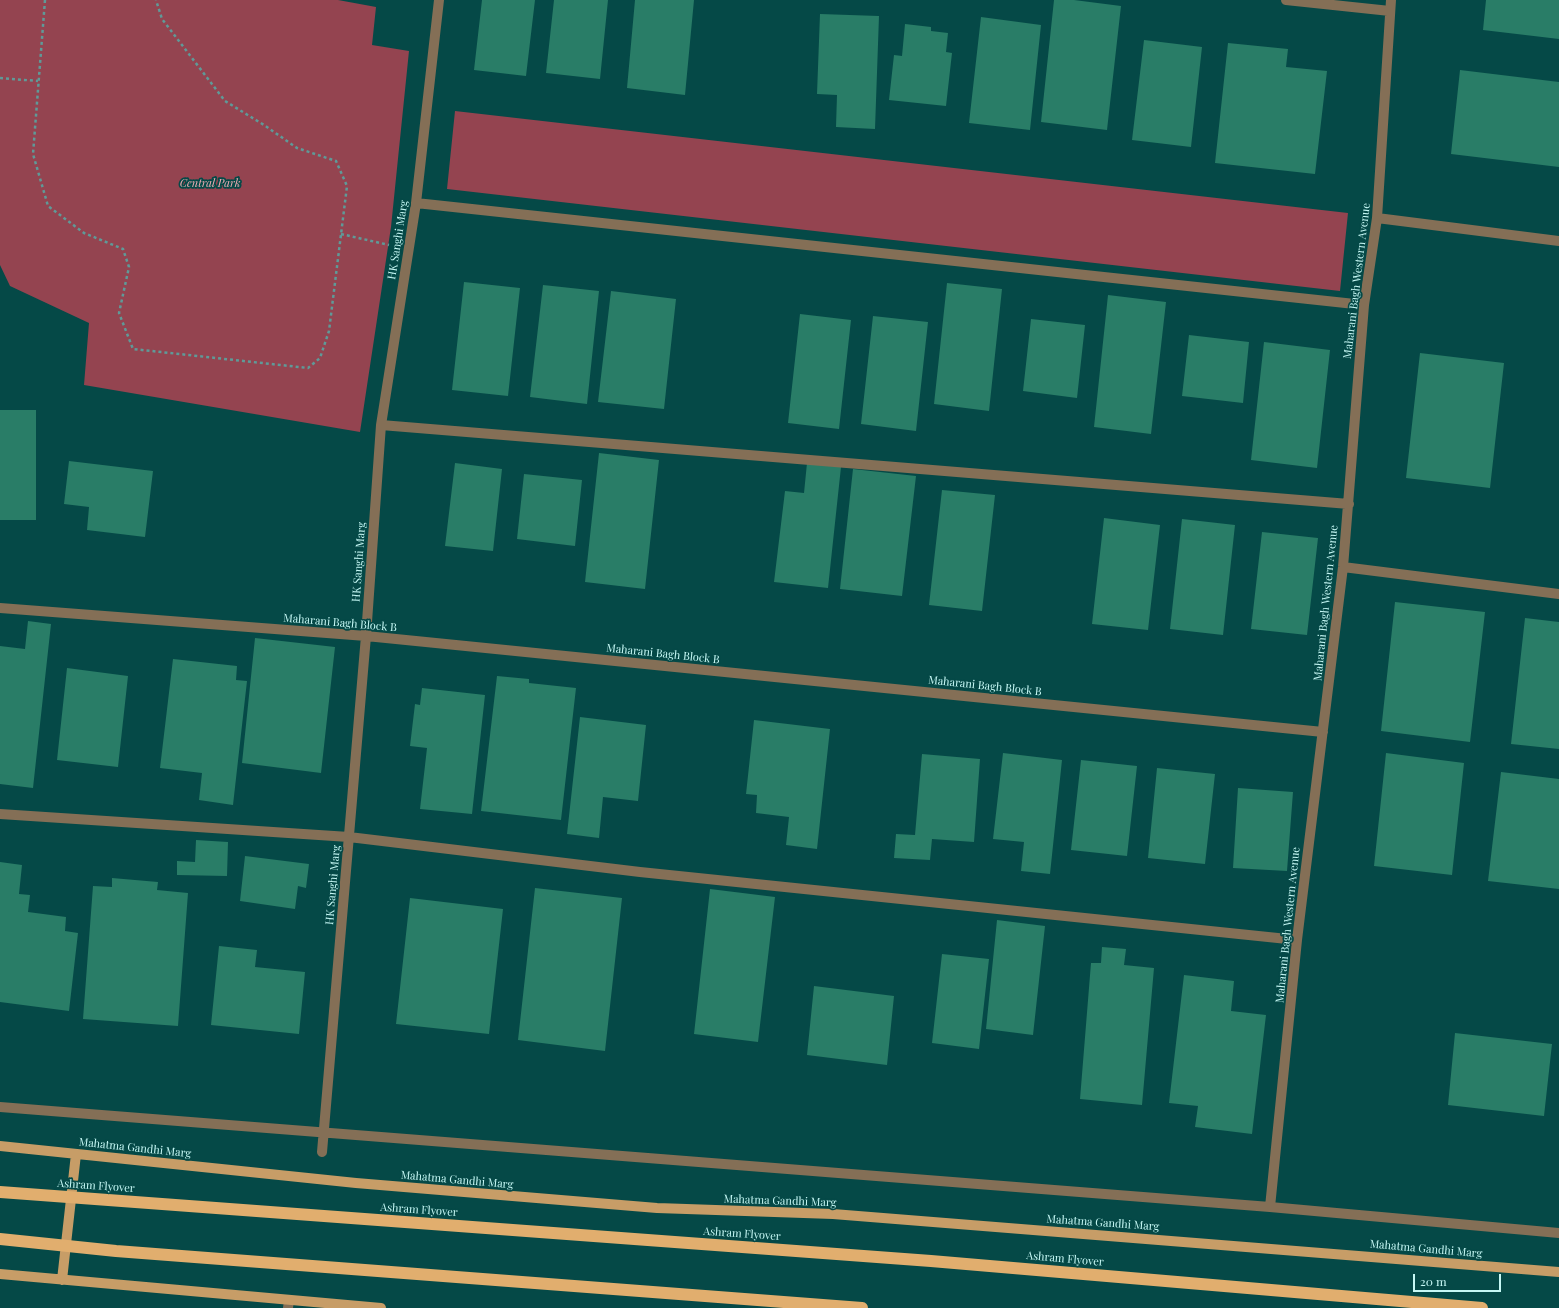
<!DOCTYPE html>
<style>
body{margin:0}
#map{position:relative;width:1559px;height:1308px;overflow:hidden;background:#054947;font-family:"Playfair Display",serif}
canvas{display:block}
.scale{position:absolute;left:1413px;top:1274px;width:88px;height:18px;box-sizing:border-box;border:2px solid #c6f8f5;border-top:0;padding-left:5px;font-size:12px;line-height:14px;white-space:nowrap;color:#c6f8f5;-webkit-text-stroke:3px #054947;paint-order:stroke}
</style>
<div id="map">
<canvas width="1559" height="1308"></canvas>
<div class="scale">20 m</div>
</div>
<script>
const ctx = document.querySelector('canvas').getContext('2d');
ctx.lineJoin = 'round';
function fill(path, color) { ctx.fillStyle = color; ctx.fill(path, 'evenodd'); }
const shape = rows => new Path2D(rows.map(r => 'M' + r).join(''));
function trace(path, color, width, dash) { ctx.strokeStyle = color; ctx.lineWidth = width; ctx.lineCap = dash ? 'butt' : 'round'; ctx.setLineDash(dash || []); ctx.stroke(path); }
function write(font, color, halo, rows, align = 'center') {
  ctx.font = font + ' "Playfair Display",serif'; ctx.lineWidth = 3.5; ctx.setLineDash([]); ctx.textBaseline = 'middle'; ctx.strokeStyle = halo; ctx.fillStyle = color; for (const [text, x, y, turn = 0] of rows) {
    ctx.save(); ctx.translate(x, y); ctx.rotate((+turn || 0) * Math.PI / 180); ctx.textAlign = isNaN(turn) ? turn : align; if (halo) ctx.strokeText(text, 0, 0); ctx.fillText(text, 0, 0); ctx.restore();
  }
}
fill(shape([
 [0,0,338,0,376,7,372,45,409,51,391,227,360,432,84,385,89,323,10,286,0,265],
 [455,111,1348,213,1340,291,447,189]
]), '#944450');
fill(shape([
 [482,0,535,0,526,76,474,70],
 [554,0,608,0,600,79,546,73],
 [635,0,694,0,685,95,627,88],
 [1054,0,1074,0,1121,6,1107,130,1041,122],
 [1486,0,1559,0,1559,39,1483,30],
 [820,14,879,16,875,129,836,127,837,95,817,94],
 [981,17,1041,25,1030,130,969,123],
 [905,24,931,27,931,31,948,33,946,52,952,53,946,106,889,100,894,55,902,56],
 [1144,40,1202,47,1191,147,1132,140],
 [1228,43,1288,49,1286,67,1327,71,1315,174,1215,163],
 [1460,70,1559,82,1559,167,1451,154],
 [464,282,520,288,508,396,452,390],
 [947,283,1002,289,989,411,934,404],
 [543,285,599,291,587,404,530,397],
 [611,291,676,299,664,409,598,402],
 [1108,295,1166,302,1151,434,1094,427],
 [800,314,851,320,839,429,788,423],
 [873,316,928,322,916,431,861,424],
 [1031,319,1085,325,1077,398,1023,391],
 [1189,335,1249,342,1243,403,1182,396],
 [1264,342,1330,350,1317,468,1251,460],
 [1420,353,1504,363,1490,488,1406,478],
 [0,410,36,410,36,520,0,520],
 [599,453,659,460,645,589,585,582],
 [69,461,153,471,145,537,87,530,89,507,64,504],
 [455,463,502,469,493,551,445,546],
 [807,463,841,467,828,588,774,582,785,491,804,493],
 [853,469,916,476,902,596,840,589],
 [524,474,582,480,575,546,517,539],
 [942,490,995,495,982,611,929,605],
 [1104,518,1160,525,1148,630,1092,624],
 [1182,519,1235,525,1223,635,1170,629],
 [1262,532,1318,538,1307,635,1251,629],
 [1395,602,1485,612,1470,742,1381,731],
 [1525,618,1559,622,1559,749,1511,744],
 [28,621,51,624,33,788,0,784,0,646,25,649],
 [255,638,335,647,321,773,242,763],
 [173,659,237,666,236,680,247,681,233,805,199,800,202,773,160,768],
 [67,668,128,676,118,767,57,760],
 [497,676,529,679,529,683,576,688,561,820,481,811],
 [422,688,485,695,472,814,420,809,427,748,410,746,415,704,420,705],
 [580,717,646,725,638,801,603,797,599,838,567,834],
 [754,720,830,729,817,849,786,845,789,817,756,813,757,795,746,794],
 [1003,753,1062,760,1050,874,1021,871,1024,842,993,839],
 [1386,753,1464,763,1452,875,1374,866],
 [922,754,980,759,974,842,932,839,930,860,894,858,896,834,915,835],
 [1081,760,1137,766,1127,856,1071,850],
 [1157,768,1215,774,1205,864,1148,858],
 [1501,772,1559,779,1559,889,1488,881],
 [1238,788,1293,792,1287,871,1233,868],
 [196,840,228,842,227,876,177,875,177,861,195,862],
 [245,856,309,864,306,888,298,886,295,909,240,901],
 [0,862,22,865,19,894,30,895,28,912,66,917,65,931,78,933,69,1011,0,1002],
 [112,878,158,882,157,890,188,893,178,1026,83,1019,93,886,112,887],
 [535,888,622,898,605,1051,518,1040],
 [710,889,775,897,758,1042,694,1034],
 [410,898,503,909,489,1034,396,1024],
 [997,920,1045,926,1033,1035,986,1029],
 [219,946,257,950,255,967,305,972,299,1034,211,1025],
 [1102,947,1126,949,1124,965,1154,968,1142,1105,1080,1099,1091,963,1101,963],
 [942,954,989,959,979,1049,932,1043],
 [1184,975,1234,981,1231,1011,1266,1015,1252,1134,1195,1127,1198,1106,1169,1103],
 [814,986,894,996,887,1065,807,1055],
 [1455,1033,1552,1044,1544,1116,1448,1105]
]), '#297d67');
trace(shape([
 [45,0,33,154,48,206,84,233,123,249,129,267,119,313,133,349,308,368,320,358,329,331,347,186,336,161,297,148,264,125,225,101,162,19,156,0],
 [0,78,38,81],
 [341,234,389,245]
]), '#5f9a98', 2.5, [3, 3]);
trace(shape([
 [1286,0,1390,11],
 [416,203,1364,305],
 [1377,218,1559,241],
 [381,425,1349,504],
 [1343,567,1559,594],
 [0,608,366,636,1323,732],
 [0,814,349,837,640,872,1297,940],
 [0,1107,1270,1207,1559,1233],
 [322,1152,366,636,381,425,416,203,439,0],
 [1270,1207,1297,940,1343,567,1364,305,1377,218,1391,0],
 [288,1308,289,1300]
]), '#846f56', 10);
trace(shape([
 [0,1146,356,1183,657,1208,833,1214,1559,1272],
 [0,1274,381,1308],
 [62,1280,76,1154]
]), '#c79d67', 10);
trace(shape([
 [0,1192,931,1261,1482,1308],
 [0,1239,116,1251,862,1308]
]), '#e1ae6e', 12);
write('italic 11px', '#f3adb4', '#054947', [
 ["Central Park",210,184]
]);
write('11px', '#c6f8f5', '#054947', [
 ["HK Sanghi Marg",398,240,-81],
 ["Maharani Bagh Western Avenue",1357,281,-83],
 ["HK Sanghi Marg",359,562,-86],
 ["Maharani Bagh Western Avenue",1326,603,-84],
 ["Maharani Bagh Block B",340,623,5],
 ["Maharani Bagh Block B",663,654,6],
 ["Maharani Bagh Block B",985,686,6],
 ["HK Sanghi Marg",333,885,-85],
 ["Maharani Bagh Western Avenue",1288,925,-84],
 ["Mahatma Gandhi Marg",135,1148,6],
 ["Mahatma Gandhi Marg",457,1180,5],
 ["Ashram Flyover",96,1186,4],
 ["Mahatma Gandhi Marg",780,1201,2],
 ["Ashram Flyover",419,1210,4],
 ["Mahatma Gandhi Marg",1103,1223,4],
 ["Ashram Flyover",742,1234,4],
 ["Mahatma Gandhi Marg",1426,1249,5],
 ["Ashram Flyover",1065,1259,5]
]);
</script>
